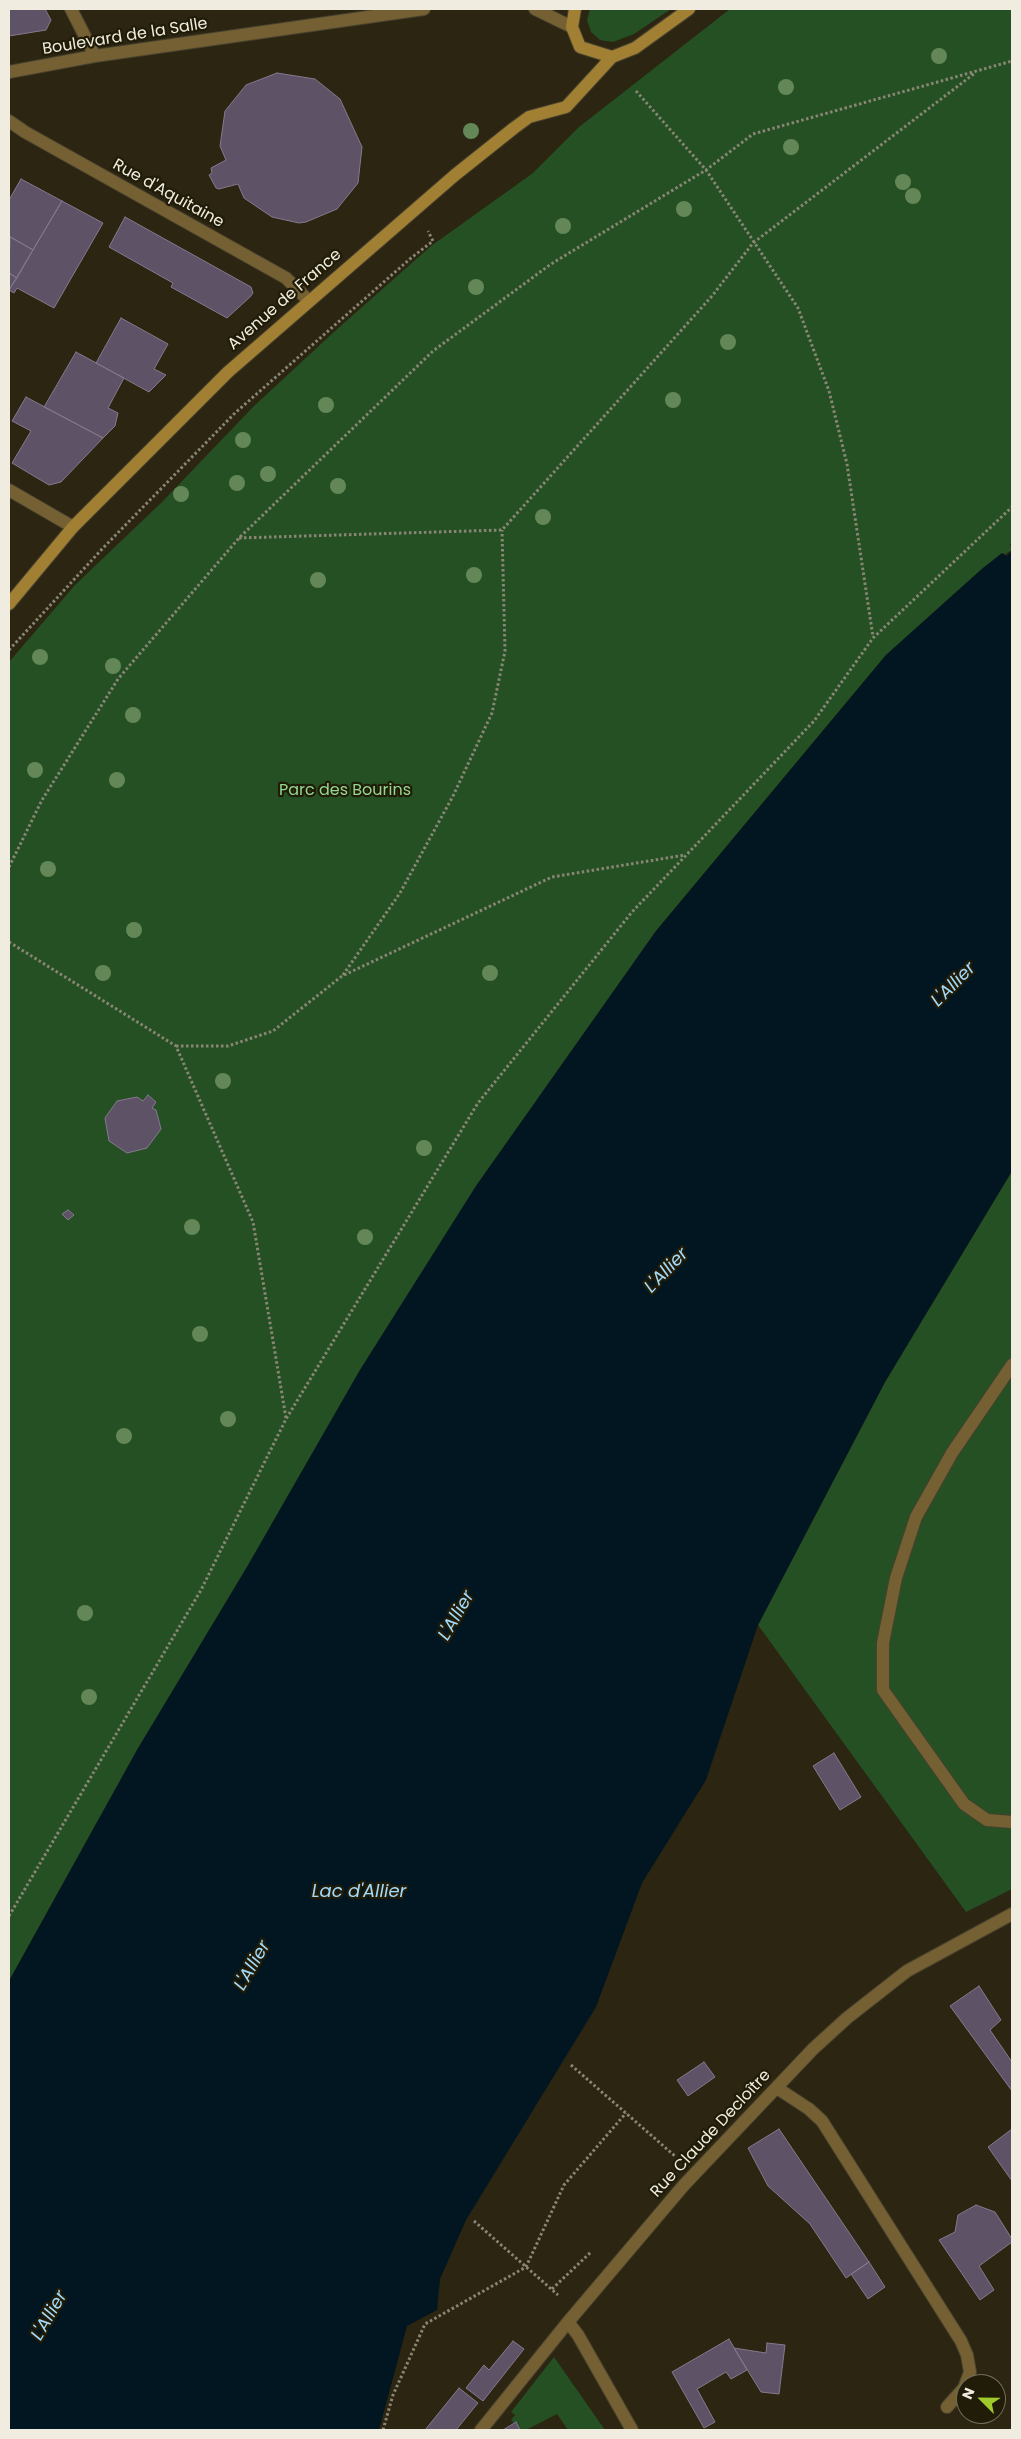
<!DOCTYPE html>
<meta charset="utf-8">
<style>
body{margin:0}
#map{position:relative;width:1021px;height:2439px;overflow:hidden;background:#2b2511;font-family:Poppins,sans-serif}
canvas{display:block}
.frame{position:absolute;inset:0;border:10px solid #f0ede0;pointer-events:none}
.north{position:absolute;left:956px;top:2374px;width:50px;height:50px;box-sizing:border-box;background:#211c08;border:1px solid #74705e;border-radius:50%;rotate:293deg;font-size:14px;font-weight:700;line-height:20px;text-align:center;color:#f0ede0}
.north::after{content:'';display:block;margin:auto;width:18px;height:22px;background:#a0c92c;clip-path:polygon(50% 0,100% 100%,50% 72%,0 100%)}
</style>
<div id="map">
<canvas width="1021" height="2439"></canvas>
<div class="frame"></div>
<div class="north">N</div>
</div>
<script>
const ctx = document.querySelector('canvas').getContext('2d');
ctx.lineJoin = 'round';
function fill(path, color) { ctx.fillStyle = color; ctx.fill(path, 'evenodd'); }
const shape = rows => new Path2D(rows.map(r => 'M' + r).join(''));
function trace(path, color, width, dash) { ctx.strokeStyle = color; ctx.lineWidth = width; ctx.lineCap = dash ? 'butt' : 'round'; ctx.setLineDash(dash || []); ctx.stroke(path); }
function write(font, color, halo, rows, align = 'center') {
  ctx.font = font + ' Poppins,sans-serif'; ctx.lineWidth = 4.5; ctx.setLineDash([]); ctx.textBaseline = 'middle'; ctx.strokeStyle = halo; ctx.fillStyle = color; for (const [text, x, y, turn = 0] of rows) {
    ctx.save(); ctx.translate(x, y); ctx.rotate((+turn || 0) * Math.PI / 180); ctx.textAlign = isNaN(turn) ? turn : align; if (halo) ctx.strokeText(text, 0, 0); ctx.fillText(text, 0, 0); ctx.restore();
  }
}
fill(shape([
 [590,9,671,9,634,34,613,42,600,40,591,32,587,20],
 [730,9,1012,9,1012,542,1010,544,1012,550,983,568,886,655,656,931,476,1186,360,1370,247,1567,137,1750,9,1981,9,662,75,585,162,502,254,406,335,331,431,246,533,173,579,127],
 [1012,1171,1012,1889,966,1912,758,1625,885,1382],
 [554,2357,605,2430,568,2430,557,2414,526,2430,520,2430,511,2420,515,2415,511,2412]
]), '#245024');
fill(shape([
 [1012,550,1012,1171,885,1382,758,1625,706,1780,642,1883,596,2007,466,2220,440,2279,437,2310,407,2326,379,2430,9,2430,9,1981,137,1750,247,1567,360,1370,476,1186,656,931,886,655,983,568,1002,553,1007,556]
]), '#021621');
const building = shape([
 [9,9,45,9,51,20,46,30,9,36,9,9],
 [277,73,315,79,340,99,362,147,358,183,337,209,306,222,299,223,272,217,244,198,238,184,219,189,216,188,209,175,212,173,211,168,226,160,220,146,225,111,246,85,277,73],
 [21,179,62,201,33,250,9,236,9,200,21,179],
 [62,201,103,223,54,308,17,288,14,293,9,290,62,201],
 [125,217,251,287,253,293,250,297,227,318,171,287,173,283,109,247,125,217],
 [10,237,33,250,17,278,9,273,10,237],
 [9,273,17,278,9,290,9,273],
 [121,318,168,344,154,369,166,375,149,392,96,363,121,318],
 [76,352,124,378,108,408,118,413,115,426,103,438,44,407,76,352],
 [26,397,103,438,61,482,49,485,12,463,31,431,12,421,26,397],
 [148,1095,156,1102,152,1108,156,1110,161,1129,147,1148,127,1153,109,1141,105,1118,117,1101,137,1097,143,1101,148,1095],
 [68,1210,74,1215,68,1220,62,1214,68,1210],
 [834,1753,861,1797,840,1810,813,1766,834,1753],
 [979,1986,1001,2020,990,2030,1012,2062,1012,2091,950,2006,979,1986],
 [704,2062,715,2077,688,2096,677,2080,704,2062],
 [779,2129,869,2262,846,2278,810,2224,768,2186,748,2148,779,2129],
 [1012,2129,1012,2181,988,2147,1012,2129],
 [976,2205,995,2212,1012,2239,1012,2242,979,2266,994,2290,980,2300,939,2240,955,2232,958,2215,976,2205],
 [869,2262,885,2287,868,2299,851,2274,869,2262],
 [729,2339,747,2370,731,2379,726,2372,697,2389,715,2422,704,2428,672,2372,729,2339],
 [513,2341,524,2349,483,2401,466,2388,484,2365,489,2370,513,2341],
 [767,2343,785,2345,779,2394,761,2392,734,2348,766,2353,767,2343],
 [459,2388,478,2403,456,2430,425,2430,459,2388],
 [516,2422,520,2430,503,2430,516,2422]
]);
fill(building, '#5e5266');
trace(building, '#86798e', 1);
const lane = shape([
 [1012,1365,952,1453,916,1517,896,1578,883,1643,883,1690,964,1804,987,1820,1012,1822],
 [777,2088,809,2109,822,2121,961,2341,967,2355,970,2372,964,2388,947,2407],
 [481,2430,568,2322,684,2185,813,2049,847,2018,907,1971,1012,1914]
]);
const street = shape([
 [71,9,95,56],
 [535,9,572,27],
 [9,72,95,56,424,9],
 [9,121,25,132,286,278,308,300],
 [9,490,73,527],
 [568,2322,578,2335,632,2430]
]);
const secondary = shape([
 [575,9,572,27,580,47,612,57,635,48,689,9],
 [9,604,73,527,228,372,455,175,514,128,529,117,566,107,612,57]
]);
trace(lane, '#47412e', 14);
trace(street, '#47412e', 14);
trace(secondary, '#47412e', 14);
trace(shape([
 [636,91,706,170,798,308,829,391,847,464,873,637],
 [239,538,502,530,712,296,753,243,975,73],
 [9,650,103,548,235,413,411,258,433,241,428,231],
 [9,867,42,800,118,679,239,538,433,351,551,264,706,170,753,134,1012,61],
 [9,942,176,1046,253,1222,286,1418],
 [343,975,400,893,453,796,492,713,505,651,502,530],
 [176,1046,228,1046,273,1031,342,976,552,877,685,855],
 [9,1916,201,1590,286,1419,478,1103,632,912,814,721,873,638,1012,507],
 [571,2065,676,2157],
 [474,2221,558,2295],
 [552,2289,591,2252],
 [383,2430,393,2395,425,2324,526,2267,564,2185,626,2113]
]), '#8a8675', 3, [2.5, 2.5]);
trace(lane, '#746033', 12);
trace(street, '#746033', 12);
trace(secondary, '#a18033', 12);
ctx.fillStyle = '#648757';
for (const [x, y] of [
 [939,56],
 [786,87],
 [471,131],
 [791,147],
 [903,182],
 [913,196],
 [684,209],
 [563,226],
 [476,287],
 [728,342],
 [673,400],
 [326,405],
 [243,440],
 [268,474],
 [237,483],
 [338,486],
 [181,494],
 [543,517],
 [474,575],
 [318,580],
 [40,657],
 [113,666],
 [133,715],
 [35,770],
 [117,780],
 [48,869],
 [134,930],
 [103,973],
 [490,973],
 [223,1081],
 [424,1148],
 [192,1227],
 [365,1237],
 [200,1334],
 [228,1419],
 [124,1436],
 [85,1613],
 [89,1697]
]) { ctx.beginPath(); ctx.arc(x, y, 8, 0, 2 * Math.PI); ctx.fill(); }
write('16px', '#f0ede0', '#211c08', [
 ["Boulevard de la Salle",125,37,-9],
 ["Rue d'Aquitaine",168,194,29],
 ["Avenue de France",285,300,-41],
 ["Rue Claude Decloître",711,2134,-47]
]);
write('16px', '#93d890', '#211c08', [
 ["Parc des Bourins",345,791]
]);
write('italic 18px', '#a3dafb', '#211c08', [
 ["L'Allier",954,985,-45],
 ["L'Allier",667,1271,-46],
 ["L'Allier",457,1616,-60],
 ["Lac d'Allier",359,1892],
 ["L'Allier",253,1966,-60],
 ["L'Allier",50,2316,-60]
]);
</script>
